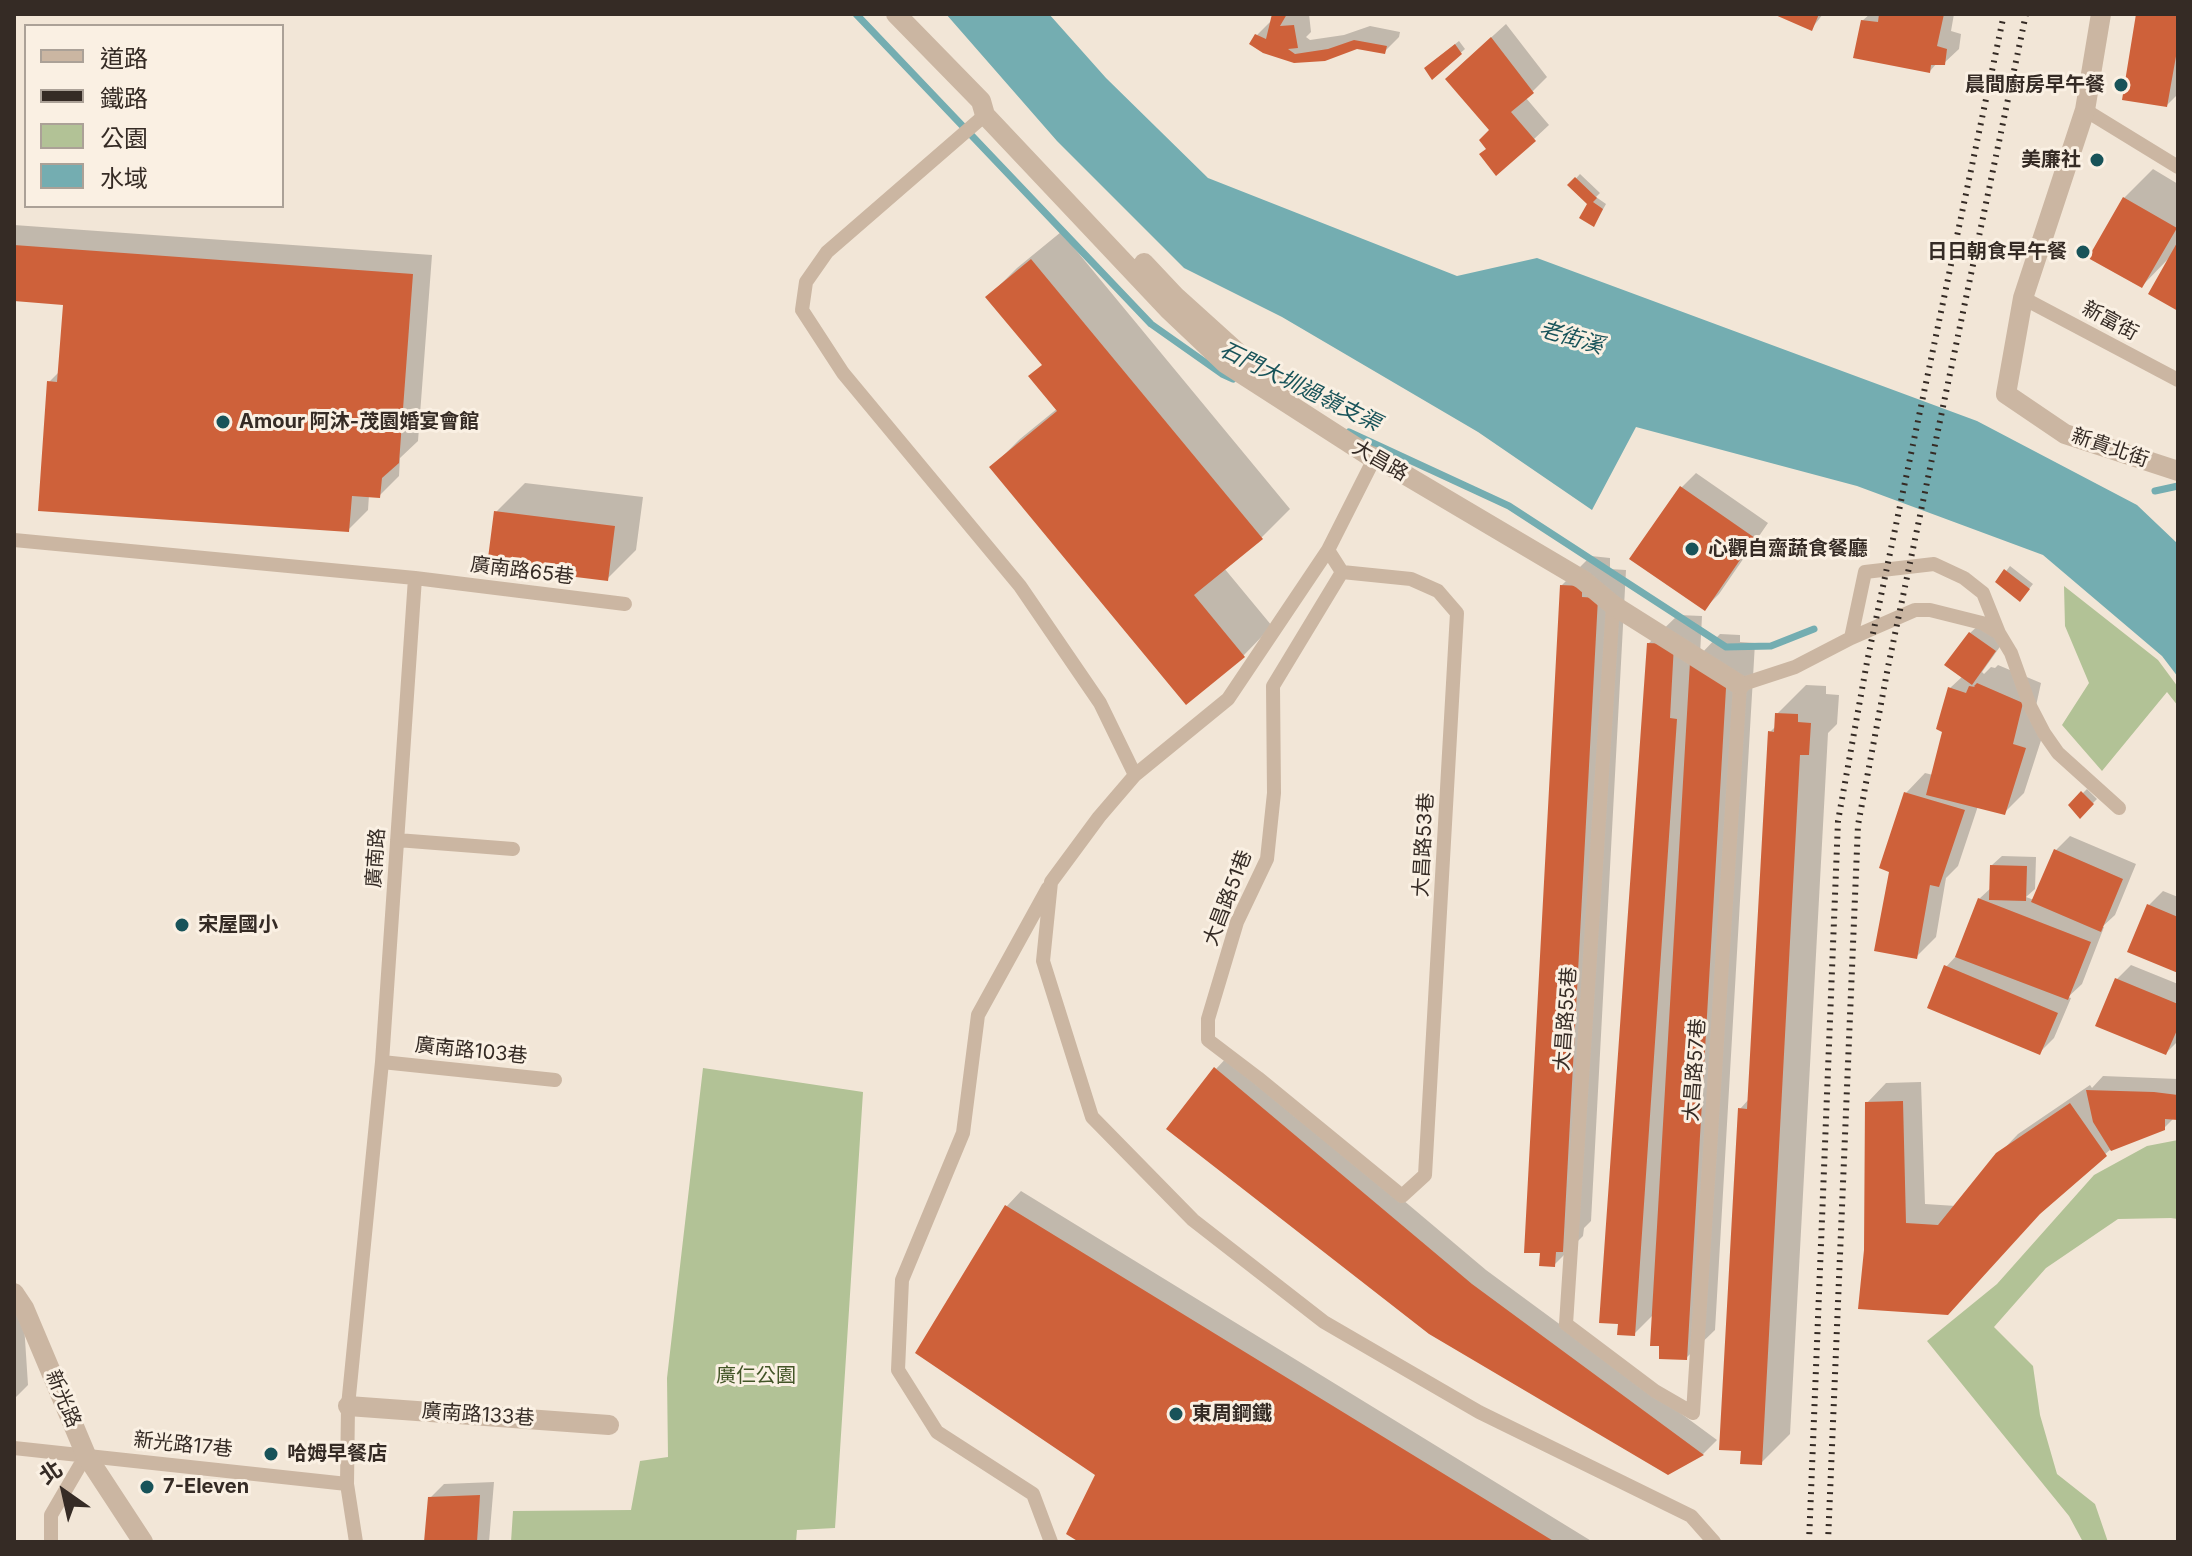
<!DOCTYPE html>
<meta charset="utf-8">
<style>
body{margin:0}
#map{position:relative;width:2192px;height:1556px;overflow:hidden;background:#f2e6d7;font-family:Inter,"Noto Sans TC",sans-serif}
canvas{display:block}
.frame{position:absolute;inset:0;border:16px solid #352b25;pointer-events:none}
.legend{position:absolute;left:24px;top:24px;width:260px;height:184px;box-sizing:border-box;background:#faf0e3;border:2px solid #aba197;margin:0;padding:10px 14px;list-style:none;font-size:24px;color:#352b25}
.legend li{display:flex;align-items:center;gap:16px;height:40px}
.legend b{width:40px;border:2px solid #aba197}
.north{position:absolute;left:24px;top:1452px;width:80px;height:80px;-webkit-text-stroke:6px #faf0e3;paint-order:stroke;rotate:326deg;font-size:22px;font-weight:700;line-height:32px;text-align:center;color:#352b25}
.north::after{content:'';display:block;margin:auto;width:28px;height:36px;background:#352b25;clip-path:polygon(50% 0,100% 100%,50% 72%,0 100%)}
</style>
<div id="map">
<canvas width="2192" height="1556"></canvas>
<div class="frame"></div>
<ul class="legend">
<li><b style="height:10px;background:#cbb6a2"></b>道路</li>
<li><b style="height:10px;background:#352b25"></b>鐵路</li>
<li><b style="height:22px;background:#b2c296"></b>公園</li>
<li><b style="height:22px;background:#74adb1"></b>水域</li>
</ul>
<div class="north">北</div>
</div>
<script>
const ctx = document.querySelector('canvas').getContext('2d');
ctx.lineJoin = 'round';
function fill(path, color) { ctx.fillStyle = color; ctx.fill(path, 'evenodd'); }
const shape = rows => new Path2D(rows.map(r => 'M' + r).join(''));
function trace(path, color, width, dash) { ctx.strokeStyle = color; ctx.lineWidth = width; ctx.lineCap = dash ? 'butt' : 'round'; ctx.setLineDash(dash || []); ctx.stroke(path); }
function write(font, color, halo, rows, align = 'center') {
  ctx.font = font + ' Inter,"Noto Sans TC",sans-serif'; ctx.lineWidth = 6; ctx.setLineDash([]); ctx.textBaseline = 'middle'; ctx.strokeStyle = halo; ctx.fillStyle = color; for (const [text, x, y, turn = 0] of rows) {
    ctx.save(); ctx.translate(x, y); ctx.rotate((+turn || 0) * Math.PI / 180); ctx.textAlign = isNaN(turn) ? turn : align; if (halo) ctx.strokeText(text, 0, 0); ctx.fillText(text, 0, 0); ctx.restore();
  }
}
fill(shape([
 [2064,586,2158,660,2178,687,2178,706,2167,692,2102,771,2062,725,2089,683,2065,626],
 [703,1068,863,1092,835,1528,797,1530,796,1542,511,1542,513,1511,631,1510,640,1461,668,1457,667,1378],
 [2178,1140,2178,1219,2171,1218,2118,1219,2046,1268,1994,1327,2033,1366,2040,1415,2057,1474,2095,1504,2108,1542,2083,1542,2069,1516,1927,1341,1997,1284,2094,1175,2147,1146]
]), '#b2c296');
fill(shape([
 [946,14,1049,14,1106,78,1208,178,1457,276,1537,258,1977,421,2137,505,2178,544,2178,677,2162,656,2043,555,1857,486,1636,427,1592,510,1478,432,1282,317,1184,268,1057,141]
]), '#74adb1');
fill(shape([
 [1274,14,1309,14,1311,32,1306,37,1310,40,1344,35,1370,26,1400,32,1399,37,1384,52,1356,47,1294,61,1257,35,1271,21],
 [1778,14,1823,14,1812,28],
 [1870,14,1954,14,1951,31,1961,34,1959,49,1944,63,1937,63,1930,71,1862,21],
 [2138,14,2178,14,2178,94,2167,105],
 [1506,24,1547,77,1526,98,1549,125,1534,139,1488,148,1491,130,1462,64],
 [1459,41,1465,49,1433,77,1430,64],
 [2153,169,2178,184,2178,309,2169,258,2142,286,2124,198],
 [1580,174,1600,193,1596,197,1606,204,1597,220,1590,204,1570,185],
 [14,225,432,255,418,441,400,458,399,476,379,496,369,495,368,510,348,530,49,382,60,371,66,303,14,299],
 [1061,232,1290,509,1262,537,1224,568,1272,626,1244,655,1186,703,992,467,1020,439,1058,408,1044,364,988,297,1017,268],
 [1696,473,1768,523,1719,594,1704,609,1681,488],
 [525,483,643,497,636,550,607,579,496,512],
 [1591,556,1610,558,1610,569,1626,570,1591,1221,1584,1228,1583,1236,1554,1265,1542,1251,1562,585],
 [2010,566,2033,584,2024,595,1998,582],
 [1678,615,1702,616,1700,655,1720,634,1740,635,1740,642,1755,643,1715,1330,1686,1358,1654,1314,1634,1334,1649,643],
 [1980,624,2004,641,1982,672,1984,674,1991,667,1995,668,1998,665,2041,683,2032,724,2045,728,2024,793,2004,813,1978,806,1958,866,1946,878,1936,937,1916,957,1906,793,1925,773,1933,775,1944,730,1950,688,1963,676,1970,633],
 [1806,685,1826,686,1826,694,1839,695,1837,724,1828,733,1790,1434,1761,1463,1740,1109,1749,1099,1770,732,1777,725,1777,714],
 [2087,789,2097,799,2080,816,2070,806],
 [2070,836,2136,864,2115,915,2102,927,2104,927,2082,984,2068,997,2071,998,2054,1038,2039,1053,1946,967,1957,955,1979,899,1992,887,1992,865,2002,856,2036,857,2035,889,2026,897,2034,900,2055,851],
 [2163,891,2178,897,2178,971,2149,905],
 [2131,965,2178,984,2178,1041,2166,1053,2117,979],
 [1230,1054,1486,1270,1717,1440,1703,1454,1668,1473,1216,1069],
 [2103,1076,2178,1079,2178,1118,2174,1118,2164,1128,2111,1149,2048,1204,1866,1250,1867,1103,1886,1083,1921,1082,1925,1204,1956,1206,1998,1155,2018,1134,2090,1085,2092,1088],
 [1021,1191,1593,1542,1083,1542,1098,1474,917,1352,1007,1206],
 [14,1301,24,1324,28,1385,14,1399],
 [494,1482,489,1542,426,1542,430,1498,444,1484]
]), '#0003');
trace(shape([
 [856,14,1151,324,1222,374,1233,379],
 [1349,432,1509,506,1726,647,1771,646,1814,629],
 [2155,491,2178,486]
]), '#74adb1', 7);
fill(shape([
 [1272,14,1287,14,1280,26,1294,25,1298,48,1288,49,1295,54,1328,49,1354,40,1387,46,1385,54,1357,49,1325,61,1294,63,1263,53,1249,44,1255,34,1266,39],
 [1773,14,1819,14,1812,31],
 [1879,14,1944,14,1937,46,1947,49,1945,65,1931,65,1930,73,1853,58,1861,20,1878,22],
 [2136,14,2178,14,2178,45,2167,107,2122,100],
 [1491,37,1534,93,1511,112,1536,141,1496,176,1479,154,1486,149,1479,140,1489,130,1445,79],
 [1455,44,1462,54,1432,80,1424,68],
 [1575,177,1597,198,1593,202,1603,209,1594,227,1579,218,1587,204,1567,185],
 [2123,197,2177,228,2142,288,2088,258],
 [2178,241,2178,311,2148,294],
 [14,245,413,274,399,463,382,478,380,498,352,496,349,532,38,511,47,381,57,382,63,305,14,301],
 [1031,259,1263,539,1194,595,1245,657,1186,705,989,467,1057,411,1028,376,1042,365,985,297],
 [1680,486,1755,538,1705,611,1629,559],
 [494,511,615,526,608,581,487,566],
 [2004,569,2030,589,2020,602,1995,582],
 [1560,585,1582,586,1582,597,1598,598,1563,1252,1556,1252,1555,1267,1539,1266,1540,1253,1524,1253],
 [1969,632,1996,651,1972,685,1944,665],
 [1647,643,1674,644,1670,718,1677,719,1635,1336,1617,1335,1618,1324,1599,1323],
 [1690,662,1727,671,1687,1360,1659,1359,1659,1346,1650,1346],
 [1977,683,2023,703,2013,744,2026,748,2005,815,1926,795,1942,732,1936,729,1948,687,1966,693,1969,686,1975,687,1974,686],
 [1775,713,1798,714,1798,722,1811,723,1809,755,1800,755,1762,1465,1740,1464,1741,1451,1719,1450,1738,1108,1747,1109,1768,731,1774,732],
 [2081,791,2094,804,2080,819,2068,805],
 [1904,792,1965,810,1939,887,1930,885,1917,959,1874,951,1889,872,1879,868],
 [2054,849,2123,879,2101,932,2031,902],
 [1990,865,2027,866,2026,901,1989,900],
 [1978,898,2091,942,2068,1000,1955,957],
 [2147,904,2178,917,2178,973,2127,952],
 [1944,965,2058,1013,2040,1055,1927,1008],
 [2115,978,2178,1004,2178,1028,2166,1055,2095,1026],
 [1214,1067,1472,1284,1704,1455,1668,1475,1429,1334,1166,1129],
 [2086,1090,2154,1092,2178,1095,2178,1120,2165,1119,2165,1130,2111,1151,2093,1122],
 [1903,1101,1906,1223,1938,1225,1996,1153,2070,1103,2107,1156,2040,1214,1948,1315,1858,1309,1864,1250,1865,1102],
 [1005,1205,1555,1542,1079,1542,1066,1534,1095,1475,915,1353],
 [480,1495,477,1542,424,1542,428,1497]
]), '#ce613a');
trace(shape([
 [2085,110,2178,167],
 [985,115,827,252,806,282,802,310,843,373,1020,586,1100,703,1135,775],
 [2023,298,2178,380],
 [14,540,415,578,625,604],
 [1328,550,1228,699,1135,775,1099,817,1051,882,1043,961,1092,1117,1193,1220,1324,1322,1479,1412,1691,1516,1714,1542],
 [1342,572,1411,579,1438,591,1457,613,1425,1175,1402,1196,1258,1078,1208,1040,1208,1019,1237,922,1267,859,1274,793,1273,686,1342,572],
 [1342,572,1328,550,1375,457],
 [1613,605,1566,1324,1655,1391,1693,1413,1740,685,1795,667,1851,638,1915,610,1930,610,1982,623,1999,633,2011,653,2030,706,2044,733,2058,753,2119,808],
 [1851,638,1865,572,1934,564,1964,578,1983,593,1999,633],
 [397,840,513,849],
 [1048,888,978,1015,963,1133,902,1280,898,1370,937,1432,1033,1494,1051,1542],
 [382,1062,555,1080],
 [14,1448,347,1484],
 [51,1542,51,1515,86,1455],
 [356,1542,347,1484,348,1406,382,1062,415,578]
]), '#cbb6a2', 14);
trace(shape([
 [896,14,981,101,985,115,1168,309,1225,363,1368,455,1375,457,1583,580,1613,605,1740,685],
 [2101,14,2085,110,2023,298,2006,394,2065,434,2178,471],
 [1144,263,1176,297,1238,353,1282,385],
 [14,1293,24,1308,86,1455,143,1542],
 [348,1406,609,1425]
]), '#cbb6a2', 20);
trace(shape([
 [1809,1542,1838,821,1867,662,2004,14],
 [1828,1542,1858,825,1888,667,2026,14]
]), '#352b25', 6, [2, 6]);
for (const [x, y, r, color] of [
 [2121,85,8,"#185359"],
 [2097,160,8,"#185359"],
 [2083,252,8,"#185359"],
 [223,422,8,"#185359"],
 [1692,549,8,"#185359"],
 [182,925,8,"#185359"],
 [1176,1414,8,"#185359"],
 [271,1454,8,"#185359"],
 [147,1487,8,"#185359"]
]) { const dot = new Path2D(); dot.arc(x, y, r, 0, 2 * Math.PI); ctx.fillStyle = color; ctx.fill(dot); trace(dot, '#faf0e3', 3); }
write('bold 20px', '#352b25', '#faf0e3', [
 ["晨間廚房早午餐",2105,85,"right"],
 ["美廉社",2081,160,"right"],
 ["日日朝食早午餐",2067,252,"right"],
 ["Amour 阿沐-茂園婚宴會館",239,422],
 ["心觀自齋蔬食餐廳",1708,549],
 ["宋屋國小",198,925],
 ["東周鋼鐵",1192,1414],
 ["哈姆早餐店",287,1454],
 ["7-Eleven",163,1487]
], 'left');
write('20px', '#352b25', '#faf0e3', [
 ["新富街",2110,321,28],
 ["新貴北街",2110,448,19],
 ["大昌路",1380,461,30],
 ["廣南路65巷",522,571,7],
 ["大昌路53巷",1424,845,-87],
 ["廣南路",376,858,-86],
 ["大昌路51巷",1228,898,-69],
 ["大昌路55巷",1566,1019,-86],
 ["廣南路103巷",471,1051,6],
 ["大昌路57巷",1695,1070,-86],
 ["新光路",63,1399,67],
 ["廣南路133巷",478,1415,4],
 ["新光路17巷",183,1445,6]
]);
write('20px', '#435527', '#faf0e3', [
 ["廣仁公園",756,1376]
]);
write('italic 22px', '#185359', '#faf0e3', [
 ["老街溪",1571,338,16],
 ["石門大圳過嶺支渠",1300,387,26]
]);
</script>
